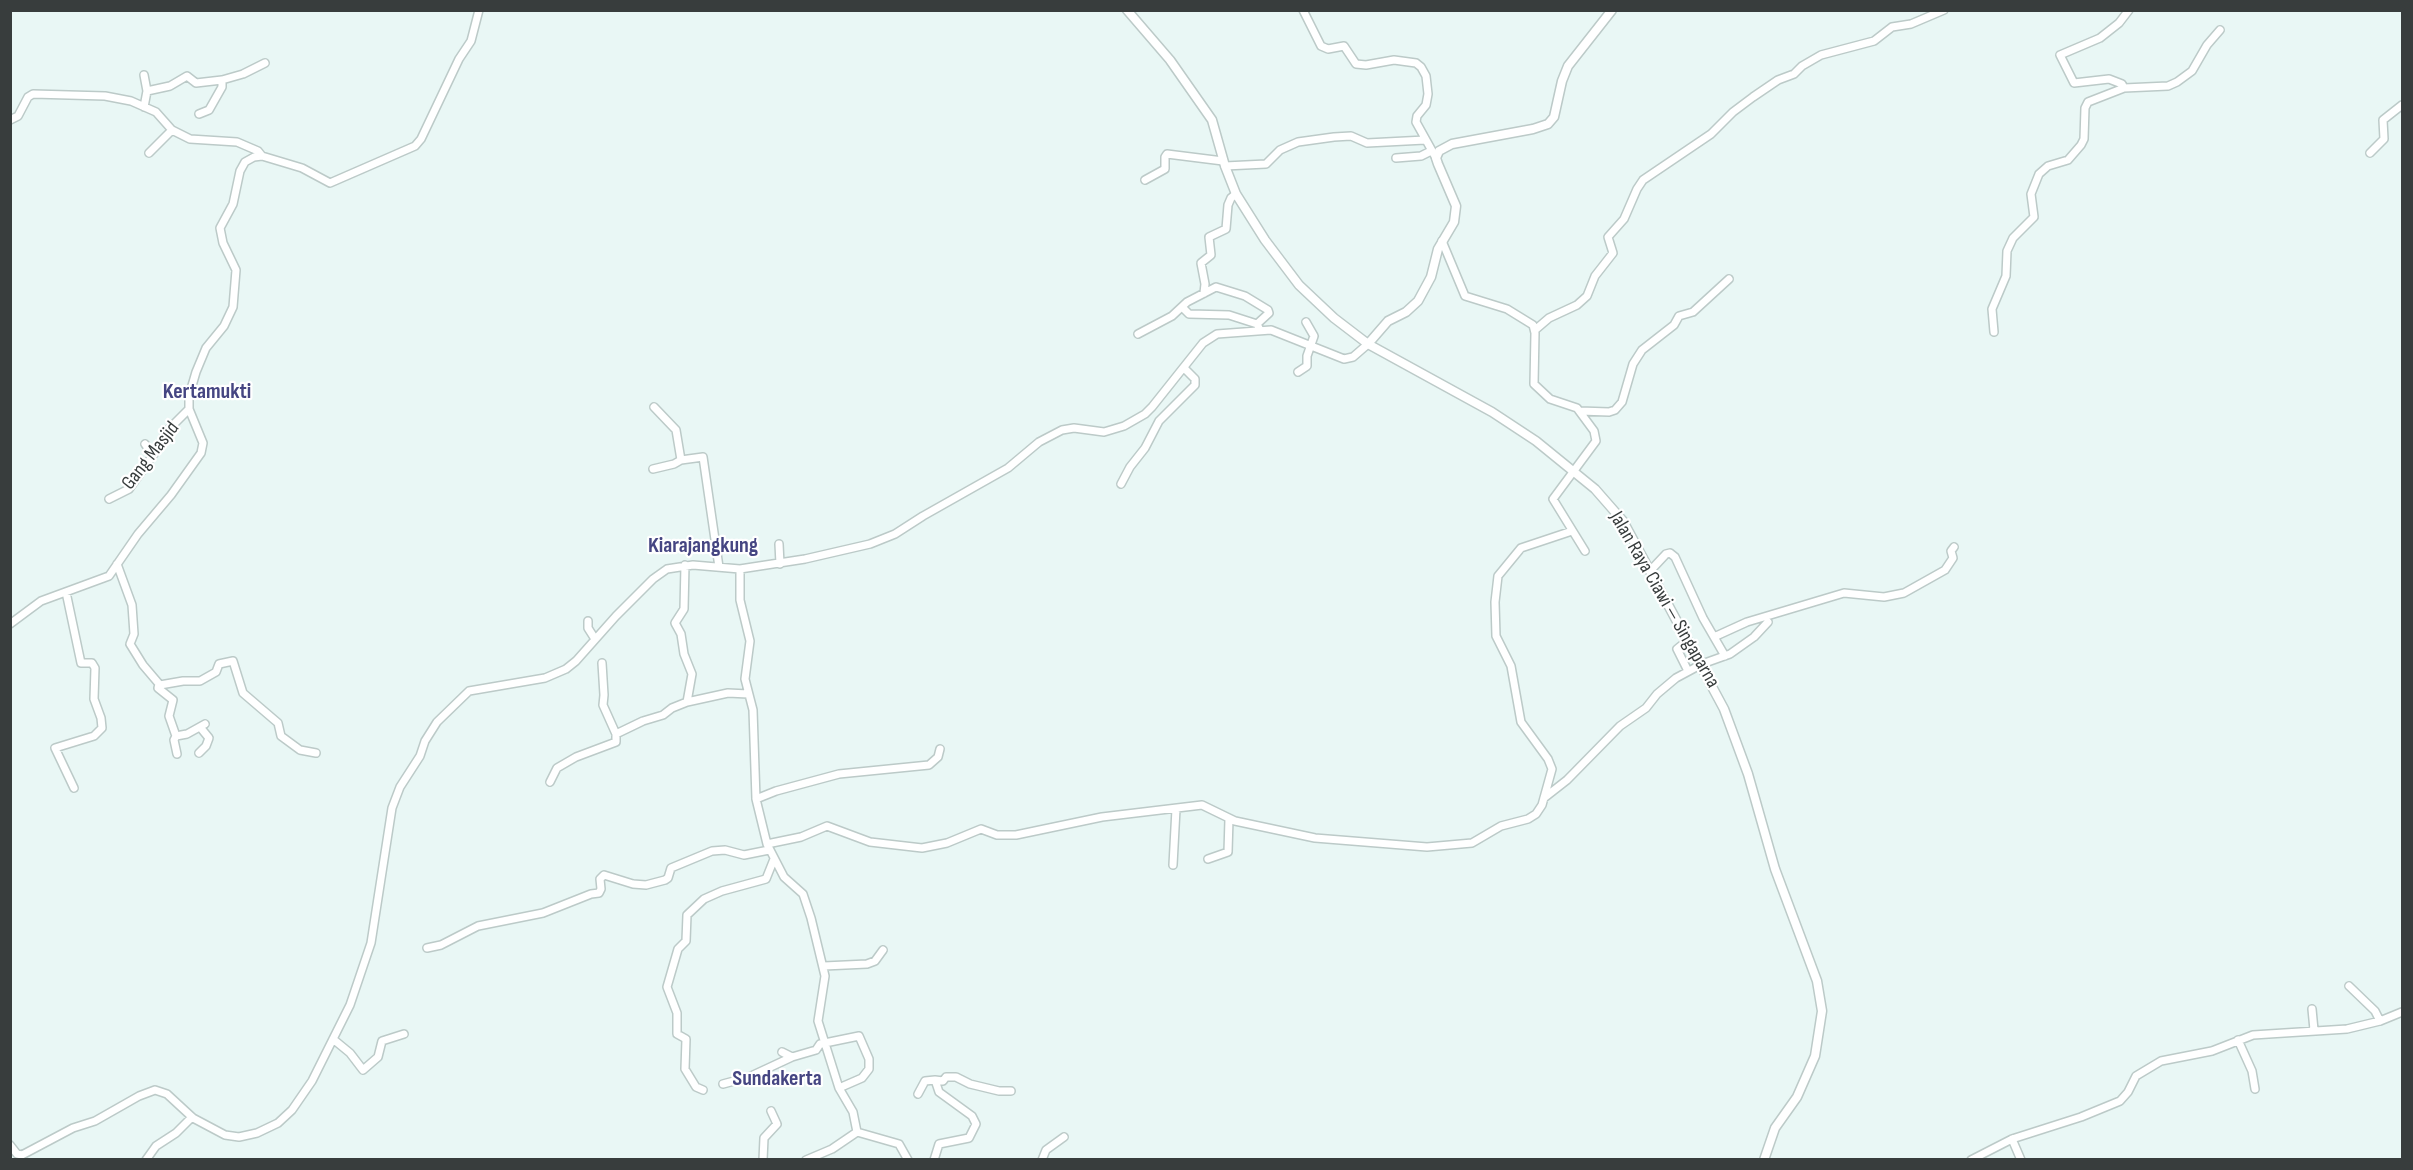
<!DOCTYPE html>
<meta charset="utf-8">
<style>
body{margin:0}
#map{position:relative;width:2413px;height:1170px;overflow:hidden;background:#e9f7f5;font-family:"Sofia Sans Condensed",sans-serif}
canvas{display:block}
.frame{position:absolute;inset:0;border:12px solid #383d3d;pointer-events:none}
</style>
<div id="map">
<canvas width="2413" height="1170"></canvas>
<div class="frame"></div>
</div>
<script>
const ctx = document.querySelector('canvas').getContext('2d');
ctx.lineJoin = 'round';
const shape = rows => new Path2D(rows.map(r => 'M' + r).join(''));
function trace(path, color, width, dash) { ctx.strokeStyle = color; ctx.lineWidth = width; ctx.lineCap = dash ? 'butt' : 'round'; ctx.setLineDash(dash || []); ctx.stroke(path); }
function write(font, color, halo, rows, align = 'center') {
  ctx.font = font + ' "Sofia Sans Condensed",sans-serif'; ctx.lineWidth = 4.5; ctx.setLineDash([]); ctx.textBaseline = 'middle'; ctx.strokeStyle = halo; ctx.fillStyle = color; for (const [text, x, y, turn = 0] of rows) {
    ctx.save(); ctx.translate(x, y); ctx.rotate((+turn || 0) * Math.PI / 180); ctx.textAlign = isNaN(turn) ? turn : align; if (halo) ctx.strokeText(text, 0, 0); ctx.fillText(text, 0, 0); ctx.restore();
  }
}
const minor = shape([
 [1303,10,1321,46,1328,49,1344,46,1356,64,1366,65,1394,60,1416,63,1421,67,1426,76,1428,94,1426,105,1417,116,1416,122,1436,158],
 [2124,88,2168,86,2177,82,2192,71,2207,45,2220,30],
 [147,91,170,86,187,76,196,83,222,80,243,74,265,63],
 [144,107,147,91,144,75],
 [199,114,209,110,222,87,222,80],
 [10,120,18,116,28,97,33,94,105,96,131,101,156,112,172,130,190,139,237,142,258,151,262,156],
 [149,153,172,130],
 [2370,153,2384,139,2383,120,2402,105],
 [1396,158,1421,156,1431,151],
 [1225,166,1266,164,1280,150,1298,142,1334,137,1351,136,1367,143,1425,140],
 [1145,180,1165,169,1165,157,1167,154,1223,161],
 [1442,241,1465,296,1507,309,1533,325,1535,333,1534,384,1550,399,1577,408,1594,431,1596,441,1553,499,1585,551],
 [1204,293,1205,284,1201,263,1211,255,1209,237,1226,229,1228,205,1231,198,1236,194],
 [1182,307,1189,314,1229,315,1257,324,1259,328],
 [1535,330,1549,318,1577,305,1587,296,1595,276,1613,253,1608,237,1624,219,1637,189,1643,180,1711,134,1733,112,1753,97,1778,80,1794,74,1802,66,1821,55,1874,41,1892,27,1911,24,1944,10],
 [1994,332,1992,309,2006,276,2007,251,2013,238,2034,217,2031,194,2039,174,2048,166,2068,160,2081,145,2084,139,2085,108,2088,102,2124,88,2122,84,2109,79,2074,83,2060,55,2100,38,2119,23,2129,10],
 [1138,334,1172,316,1187,302,1216,287,1245,296,1268,310,1269,313,1257,324],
 [1298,372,1307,366,1307,356,1314,336,1306,322],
 [654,407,676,430,681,460,703,457,719,567],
 [1580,411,1609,412,1615,410,1622,402,1633,364,1642,350,1674,325,1679,316,1693,312,1729,279],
 [145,444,153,455],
 [653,469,674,464,681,460],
 [1121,484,1130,467,1145,448,1159,421,1195,385,1195,379,1184,368],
 [109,499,129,489,156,451,167,431,189,409],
 [779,544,780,564],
 [117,564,132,605,134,634,130,644,143,665,160,685,183,681,200,681,216,672,219,664,233,661,243,693,278,723,281,736,300,750,316,753],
 [685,565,684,609,675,623,681,634,684,654,692,674,687,702,728,693,748,694],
 [1650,571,1666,554,1670,553,1675,557,1703,618,1725,656],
 [66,592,81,663,92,663,95,668,94,699,101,718,102,728,94,736,55,748,74,788],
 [588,621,588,628,595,639],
 [10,624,41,601,109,576,138,534,171,495,201,453,203,443,189,409,189,396,196,372,206,348,224,326,233,307,236,270,223,243,220,228,233,204,240,171,245,162,254,157,262,156,302,168,330,183,415,146,421,139,459,59,471,41,479,10],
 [1714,637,1747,622,1844,593,1884,597,1904,593,1945,570,1953,558,1951,551,1954,547],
 [1688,640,1677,649,1688,671],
 [159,684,158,688,173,700,169,716,176,736,187,734,205,724],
 [616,734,643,721,663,715,672,708,687,702],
 [176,736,174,740,177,754],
 [199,753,206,746,209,738,200,727],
 [550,782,557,768,576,757,616,742,616,734,603,705,604,695,602,663],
 [1544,798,1567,780,1620,726,1646,708,1657,694,1676,678,1702,664,1730,654,1754,637,1768,622],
 [756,799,776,791,839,774,929,765,938,757,940,749],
 [767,844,801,837,827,826,870,842,922,848,947,843,981,829,997,835,1016,835,1102,817,1202,805,1235,821,1315,838,1427,847,1472,843,1501,826,1528,819,1536,814,1542,805,1552,769,1548,759,1521,722,1511,666,1496,636,1495,602,1498,576,1521,548,1572,531],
 [1208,859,1228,852,1229,819],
 [1173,865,1176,809],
 [427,948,441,945,478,926,543,913,591,894,599,893,601,889,600,879,604,875,633,884,646,885,665,880,668,878,671,868,712,851,725,850,744,855,769,850],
 [824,966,867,964,875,961,883,950],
 [2349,986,2375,1011,2380,1021],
 [2312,1009,2314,1030],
 [333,1039,350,1053,363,1070,378,1057,382,1041,404,1034],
 [2238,1040,2252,1071,2255,1089],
 [782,1052,792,1057,816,1050,820,1044,859,1036,869,1059,869,1069,862,1078,839,1088],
 [723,1084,749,1077,792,1057],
 [703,1090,696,1087,685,1069,686,1039,677,1034,677,1013,667,987,678,949,686,941,687,915,704,899,722,891,766,879,774,859],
 [918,1094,925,1081,935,1080],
 [2012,1139,2021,1160],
 [10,1145,17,1154,22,1155,73,1128,95,1121,139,1096,155,1090,167,1094,193,1118,225,1135,239,1137,257,1133,278,1123,292,1110,312,1081,350,1005,371,943,392,808,400,787,420,756,425,741,437,722,469,691,545,678,566,669,576,661,616,616,653,579,667,569,693,565,740,569],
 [146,1160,156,1146,176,1133,192,1117],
 [763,1160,764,1138,777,1124,771,1111],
 [806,1160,832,1149,857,1132],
 [908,1160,899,1144,857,1132,853,1112,839,1088,818,1021,825,976,811,918,803,894,784,877,767,844,756,799,753,710,745,679,750,641,740,600,740,569,805,559,870,544,895,534,923,516,1008,468,1039,442,1062,430,1074,428,1104,432,1124,426,1145,414,1152,407,1203,343,1217,334,1271,330,1344,359,1353,357,1368,344],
 [934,1160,939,1144,969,1138,976,1124,972,1116,939,1092,935,1080,943,1081,946,1077,956,1077,970,1084,999,1091,1011,1091],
 [1042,1160,1046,1150,1064,1137],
 [1971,1160,2012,1139,2081,1117,2120,1101,2128,1092,2136,1076,2161,1061,2212,1051,2253,1035,2347,1029,2380,1021,2402,1012]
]);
const major = shape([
 [1127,10,1170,60,1212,120,1225,166,1236,194,1265,240,1299,285,1334,318,1368,344,1492,412,1536,441,1595,489,1623,521,1724,709,1748,774,1775,869,1817,981,1822,1011,1815,1056,1797,1097,1775,1128,1764,1160],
 [1368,344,1388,321,1406,312,1418,301,1431,277,1438,249,1454,222,1456,206,1438,164,1436,158,1439,151,1452,144,1533,129,1548,124,1554,117,1562,81,1568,66,1612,10]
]);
trace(minor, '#bccac8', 10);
trace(major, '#bccac8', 11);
trace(minor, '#fff', 7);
trace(major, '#fff', 8);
write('20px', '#383d3d', '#fff', [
 ["Gang Masjid",151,456,-52],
 ["Jalan Raya Ciawi — Singaparna",1664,600,60]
]);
write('bold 22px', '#454582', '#fff', [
 ["Kertamukti",207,392],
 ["Kiarajangkung",703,546],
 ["Sundakerta",777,1079]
]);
</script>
